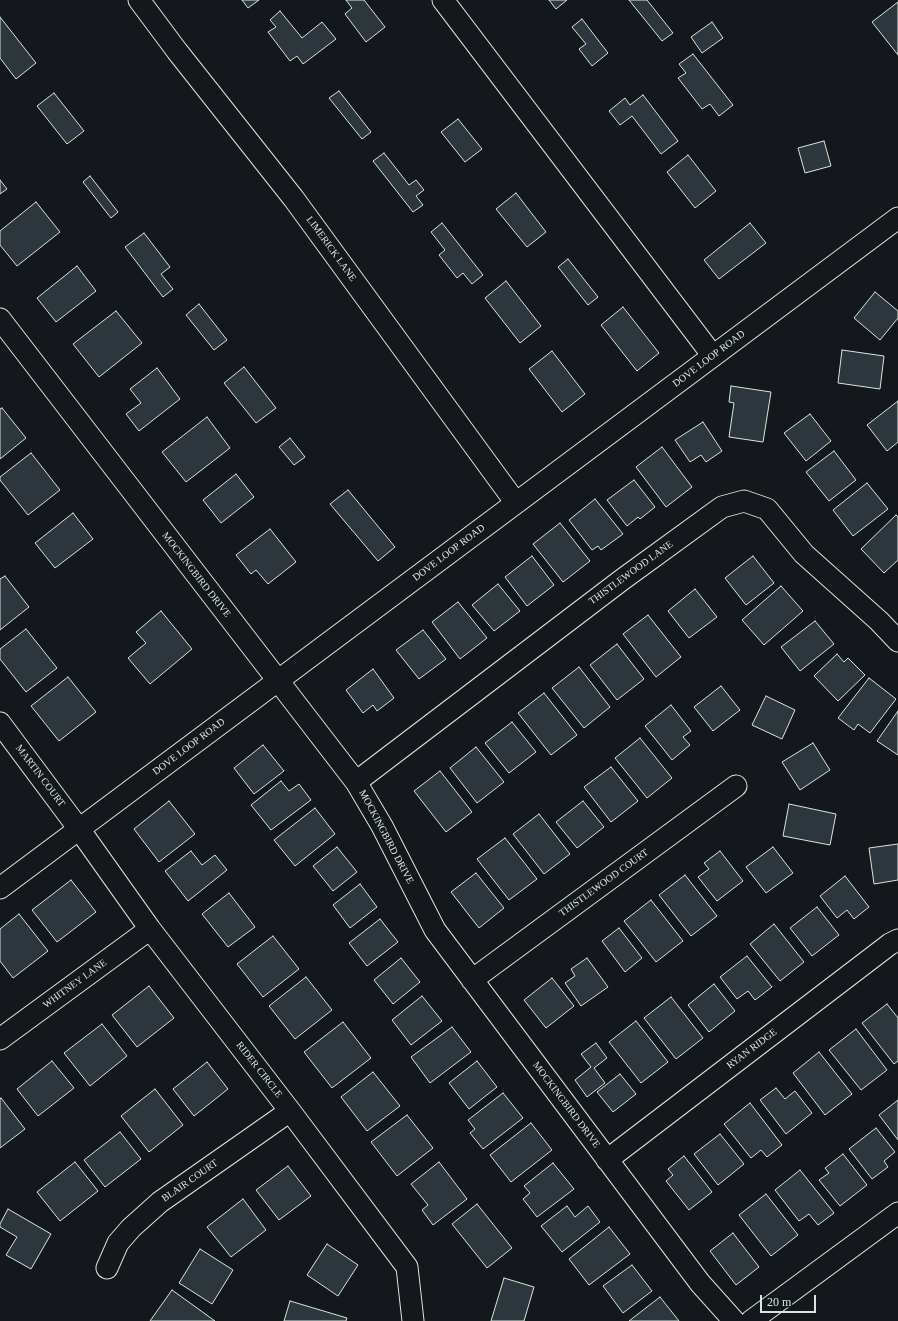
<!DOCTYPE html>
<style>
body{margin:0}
#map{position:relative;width:898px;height:1321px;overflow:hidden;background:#14181c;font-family:"Times New Roman",serif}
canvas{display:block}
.scale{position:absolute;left:760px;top:1295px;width:56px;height:18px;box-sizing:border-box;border:2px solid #d8e6dc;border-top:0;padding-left:5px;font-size:12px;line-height:14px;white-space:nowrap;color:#d8e6dc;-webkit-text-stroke:3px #14181c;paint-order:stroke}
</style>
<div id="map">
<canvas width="898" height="1321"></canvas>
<div class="scale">20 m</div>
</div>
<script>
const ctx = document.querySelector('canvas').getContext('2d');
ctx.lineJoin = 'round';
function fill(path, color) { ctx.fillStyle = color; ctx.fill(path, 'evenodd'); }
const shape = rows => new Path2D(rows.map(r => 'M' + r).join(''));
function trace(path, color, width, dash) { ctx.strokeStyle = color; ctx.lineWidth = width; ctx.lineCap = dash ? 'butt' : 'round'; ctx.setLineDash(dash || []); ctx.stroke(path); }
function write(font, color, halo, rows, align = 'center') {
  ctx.font = font + ' "Times New Roman",serif'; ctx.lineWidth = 3; ctx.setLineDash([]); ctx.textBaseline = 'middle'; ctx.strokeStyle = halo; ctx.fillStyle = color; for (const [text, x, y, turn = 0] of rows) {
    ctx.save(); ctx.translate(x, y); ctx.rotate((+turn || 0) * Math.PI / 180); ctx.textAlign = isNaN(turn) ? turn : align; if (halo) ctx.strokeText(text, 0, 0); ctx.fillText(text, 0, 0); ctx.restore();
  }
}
const building = shape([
 [242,0,259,0,248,8,242,0],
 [346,0,364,0,385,27,366,42,345,14,352,8,346,0],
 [549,0,567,0,556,9,549,0],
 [629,0,647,0,673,33,662,41,629,0],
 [898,2,898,55,872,22,898,2],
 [280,11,302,38,322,22,336,39,303,64,297,56,290,61,268,32,276,27,270,20,280,11],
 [0,17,36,63,16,79,0,58,0,17],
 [582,19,608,53,592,66,579,49,586,44,572,27,582,19],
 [712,22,723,38,702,53,691,37,712,22],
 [693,54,733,105,719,116,710,104,702,109,678,78,686,73,679,64,693,54],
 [339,91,371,132,362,139,329,98,339,91],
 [54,93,84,131,67,144,37,106,54,93],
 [643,95,678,141,661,154,632,116,620,125,609,111,625,98,630,105,643,95],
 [458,119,482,149,465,162,441,132,458,119],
 [824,141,831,166,805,173,798,148,824,141],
 [384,153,409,185,416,180,424,190,416,196,423,205,413,212,373,161,384,153],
 [688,155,716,191,695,208,667,172,688,155],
 [90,176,118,212,111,218,83,182,90,176],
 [0,180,7,189,0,194,0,180],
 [516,193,546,232,527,247,496,209,516,193],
 [36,202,60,232,17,266,0,245,0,231,36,202],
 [442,223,483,275,472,284,463,273,457,278,439,255,445,250,431,232,442,223],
 [750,223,766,243,719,279,704,260,750,223],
 [144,233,170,267,161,274,173,289,163,297,125,247,144,233],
 [568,259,598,297,588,305,558,267,568,259],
 [77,266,96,291,56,322,37,298,77,266],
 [506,281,541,326,520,343,485,298,506,281],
 [875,292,898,311,898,318,880,340,854,318,875,292],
 [199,304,227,340,214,350,186,315,199,304],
 [623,307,659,353,637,371,601,325,623,307],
 [116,311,142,343,99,377,73,344,116,311],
 [842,350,884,356,880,389,838,383,842,350],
 [552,351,585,394,562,412,529,369,552,351],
 [244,367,276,408,256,423,224,383,244,367],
 [157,368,180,399,139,431,126,414,141,403,130,389,157,368],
 [731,386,771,392,763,442,729,437,734,403,729,402,731,386],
 [898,401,898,442,887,451,867,425,898,401],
 [2,408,26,438,0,459,0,409,2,408],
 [810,414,831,441,806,461,784,433,810,414],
 [207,417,230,448,186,482,162,452,207,417],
 [703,422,722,451,706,462,701,455,690,462,675,440,703,422],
 [290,438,305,457,294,465,279,447,290,438],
 [662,447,692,487,666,507,636,467,662,447],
 [834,451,856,480,829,501,806,472,834,451],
 [31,453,60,490,28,515,0,480,0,477,31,453],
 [236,474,254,497,221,523,203,500,236,474],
 [634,480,655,507,640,519,638,517,627,526,607,500,634,480],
 [867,483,888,509,853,536,833,510,867,483],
 [348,490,395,547,378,561,330,504,348,490],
 [595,499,623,534,601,550,598,546,592,550,569,520,595,499],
 [73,513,93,539,55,568,35,543,73,513],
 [896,515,898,517,898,560,884,573,861,549,896,515],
 [560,523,590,561,563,582,533,544,560,523],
 [270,529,296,562,268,584,256,570,251,574,236,555,270,529],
 [532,556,554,585,527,606,505,577,532,556],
 [753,556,774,583,746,605,725,578,753,556],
 [5,576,29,607,0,630,0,579,5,576],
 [498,584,520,611,494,631,472,605,498,584],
 [781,586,803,611,764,645,742,620,781,586],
 [695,589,717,617,689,638,668,611,695,589],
 [458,602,487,638,460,659,432,622,458,602],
 [161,611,192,649,150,684,128,658,146,643,136,632,161,611],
 [648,615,681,657,656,677,623,634,648,615],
 [815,621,834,644,800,671,781,647,815,621],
 [26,629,57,668,26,692,0,659,0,649,26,629],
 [423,630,446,659,419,679,396,650,423,630],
 [617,644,644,679,617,700,590,665,617,644],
 [837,654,844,662,848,658,865,675,838,701,814,676,837,654],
 [579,667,610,707,584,728,552,688,579,667],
 [373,669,394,698,377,711,373,705,363,713,346,690,373,669],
 [68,677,96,712,59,741,31,706,68,677],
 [869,678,896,699,870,733,858,724,854,730,838,718,869,678],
 [721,686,740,710,713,731,694,707,721,686],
 [544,693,577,735,551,755,518,713,544,693],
 [766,696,795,710,782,739,752,725,766,696],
 [671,705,691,731,683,737,690,745,672,760,645,726,671,705],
 [898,711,898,755,877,741,898,711],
 [512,722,536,752,509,773,485,743,512,722],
 [640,738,672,778,647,798,615,758,640,738],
 [813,743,830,770,800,790,782,762,813,743],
 [263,745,284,771,254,794,234,768,263,745],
 [476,747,504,782,477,803,450,768,476,747],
 [611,767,638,801,611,822,584,787,611,767],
 [440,771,472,812,446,832,414,791,440,771],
 [281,781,289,791,299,784,311,800,271,830,251,805,281,781],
 [169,801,195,834,159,862,134,829,169,801],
 [583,801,604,827,577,848,556,822,583,801],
 [789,804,836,814,830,845,783,836,789,804],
 [315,808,335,834,295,866,274,840,315,808],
 [539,814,570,854,544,874,513,834,539,814],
 [505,838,537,879,509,900,477,859,505,838],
 [898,844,898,880,874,884,869,848,898,844],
 [337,847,357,872,333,891,313,866,337,847],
 [773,847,793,873,766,893,746,867,773,847],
 [191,851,202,865,215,855,227,870,188,901,165,871,191,851],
 [720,851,743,881,717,901,698,877,709,869,704,863,720,851],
 [476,873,504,908,479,928,451,892,476,873],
 [685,875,717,916,691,936,659,895,685,875],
 [845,876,869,907,854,919,847,910,837,918,820,896,845,876],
 [71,880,96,912,57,942,32,910,71,880],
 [360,884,377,907,350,928,333,905,360,884],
 [229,893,255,927,228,947,202,914,229,893],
 [651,900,683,941,656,962,624,921,651,900],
 [817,907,839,935,812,956,790,928,817,907],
 [19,914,48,951,13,978,0,961,0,929,19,914],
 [380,919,398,942,367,966,349,943,380,919],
 [774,924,804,962,780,981,750,944,774,924],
 [619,928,642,958,625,972,602,941,619,928],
 [273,936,299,969,263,997,237,964,273,936],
 [747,956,772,987,755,1000,748,991,737,999,720,977,747,956],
 [401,958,420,982,393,1004,374,980,401,958],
 [587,958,608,987,581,1006,565,983,575,976,571,969,587,958],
 [306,977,332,1010,295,1039,269,1006,306,977],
 [552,978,574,1006,546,1028,524,1000,552,978],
 [714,984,735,1011,709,1032,688,1005,714,984],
 [149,986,174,1018,137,1047,112,1015,149,986],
 [422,996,442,1021,411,1045,392,1020,422,996],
 [671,997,703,1038,676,1059,644,1018,671,997],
 [887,1004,898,1018,898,1061,894,1064,862,1023,887,1004],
 [636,1021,668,1062,641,1083,609,1042,636,1021],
 [343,1022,371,1058,332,1088,304,1052,343,1022],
 [102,1024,127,1056,90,1086,64,1053,102,1024],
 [452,1027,471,1052,430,1083,411,1057,452,1027],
 [856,1029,887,1070,861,1090,829,1050,856,1029],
 [596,1043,607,1058,594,1068,605,1083,587,1097,575,1080,591,1067,581,1054,596,1043],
 [819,1052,852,1094,825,1115,793,1073,819,1052],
 [52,1061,74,1088,38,1116,17,1089,52,1061],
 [477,1061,497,1087,469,1109,449,1083,477,1061],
 [207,1062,228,1089,194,1116,173,1089,207,1062],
 [373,1072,400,1106,367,1131,341,1097,373,1072],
 [620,1074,636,1094,613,1112,597,1092,620,1074],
 [776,1088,785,1099,795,1091,812,1113,786,1134,760,1100,776,1088],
 [155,1089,183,1125,149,1152,121,1116,155,1089],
 [503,1093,523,1118,483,1149,470,1133,475,1129,468,1120,503,1093],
 [1,1098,25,1129,0,1148,0,1099,1,1098],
 [898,1100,898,1140,879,1115,898,1100],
 [750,1103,782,1145,767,1157,761,1150,751,1158,724,1124,750,1103],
 [407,1115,433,1148,397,1176,371,1142,407,1115],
 [531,1123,552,1150,511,1182,490,1155,531,1123],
 [876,1128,895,1152,884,1161,888,1167,872,1179,849,1149,876,1128],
 [120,1132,141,1159,105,1187,84,1160,120,1132],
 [720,1134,744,1164,718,1185,694,1154,720,1134],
 [843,1154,867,1185,840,1206,819,1180,829,1173,825,1168,843,1154],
 [684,1156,712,1192,689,1210,666,1181,673,1175,668,1169,684,1156],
 [75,1162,98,1191,60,1221,37,1192,75,1162],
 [439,1162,467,1199,433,1225,422,1210,428,1205,411,1184,439,1162],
 [553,1163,574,1189,537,1217,523,1199,530,1193,524,1186,553,1163],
 [288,1166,311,1196,279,1220,256,1190,288,1166],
 [800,1170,834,1213,818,1225,809,1214,799,1221,775,1190,800,1170],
 [766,1194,798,1235,771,1256,739,1215,766,1194],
 [243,1199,266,1230,231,1257,207,1227,243,1199],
 [477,1204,512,1248,487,1268,452,1224,477,1204],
 [567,1206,575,1217,588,1206,600,1222,562,1252,541,1226,567,1206],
 [8,1209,51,1234,31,1269,6,1255,17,1237,0,1227,0,1224,8,1209],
 [609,1227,630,1254,589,1285,569,1259,609,1227],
 [733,1233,759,1267,736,1285,710,1251,733,1233],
 [327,1244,358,1265,338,1296,307,1275,327,1244],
 [200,1249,233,1270,212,1304,179,1283,200,1249],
 [632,1265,652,1291,623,1313,603,1286,632,1265],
 [504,1278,534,1287,524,1321,491,1321,504,1278],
 [172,1290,215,1321,150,1321,172,1290],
 [660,1297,679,1321,629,1321,660,1297],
 [290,1301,347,1318,346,1321,284,1321,290,1301]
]);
fill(building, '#2c363c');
trace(building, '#d8e6dc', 1);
const minor = shape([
 [139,0,177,51,294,199,516,503],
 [443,0,713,356],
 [0,319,356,782,382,826,435,930,700,1283,734,1321],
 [0,723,79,829,150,929,290,1111,407,1267,413,1321],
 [356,782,623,579,722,507,744,501,767,509,804,554,879,621,898,641],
 [0,888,898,218],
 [472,980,736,786],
 [0,1039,150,929],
 [607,1160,890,944,898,940],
 [107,1268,118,1243,131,1228,160,1202,290,1111],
 [751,1321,898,1213]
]);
trace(minor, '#d8e6dc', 23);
trace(minor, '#14181c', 21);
write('10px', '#d8e6dc', '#14181c', [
 ["LIMERICK LANE",331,249,54],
 ["DOVE LOOP ROAD",709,359,-37],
 ["DOVE LOOP ROAD",449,553,-37],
 ["THISTLEWOOD LANE",631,573,-36],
 ["MOCKINGBIRD DRIVE",196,575,52],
 ["DOVE LOOP ROAD",189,747,-37],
 ["MARTIN COURT",40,776,53],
 ["MOCKINGBIRD DRIVE",386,837,62],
 ["THISTLEWOOD COURT",604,883,-36],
 ["WHITNEY LANE",75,984,-36],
 ["RYAN RIDGE",752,1049,-37],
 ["RIDER CIRCLE",259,1070,52],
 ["MOCKINGBIRD DRIVE",566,1105,53],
 ["BLAIR COURT",190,1181,-35]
]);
</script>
